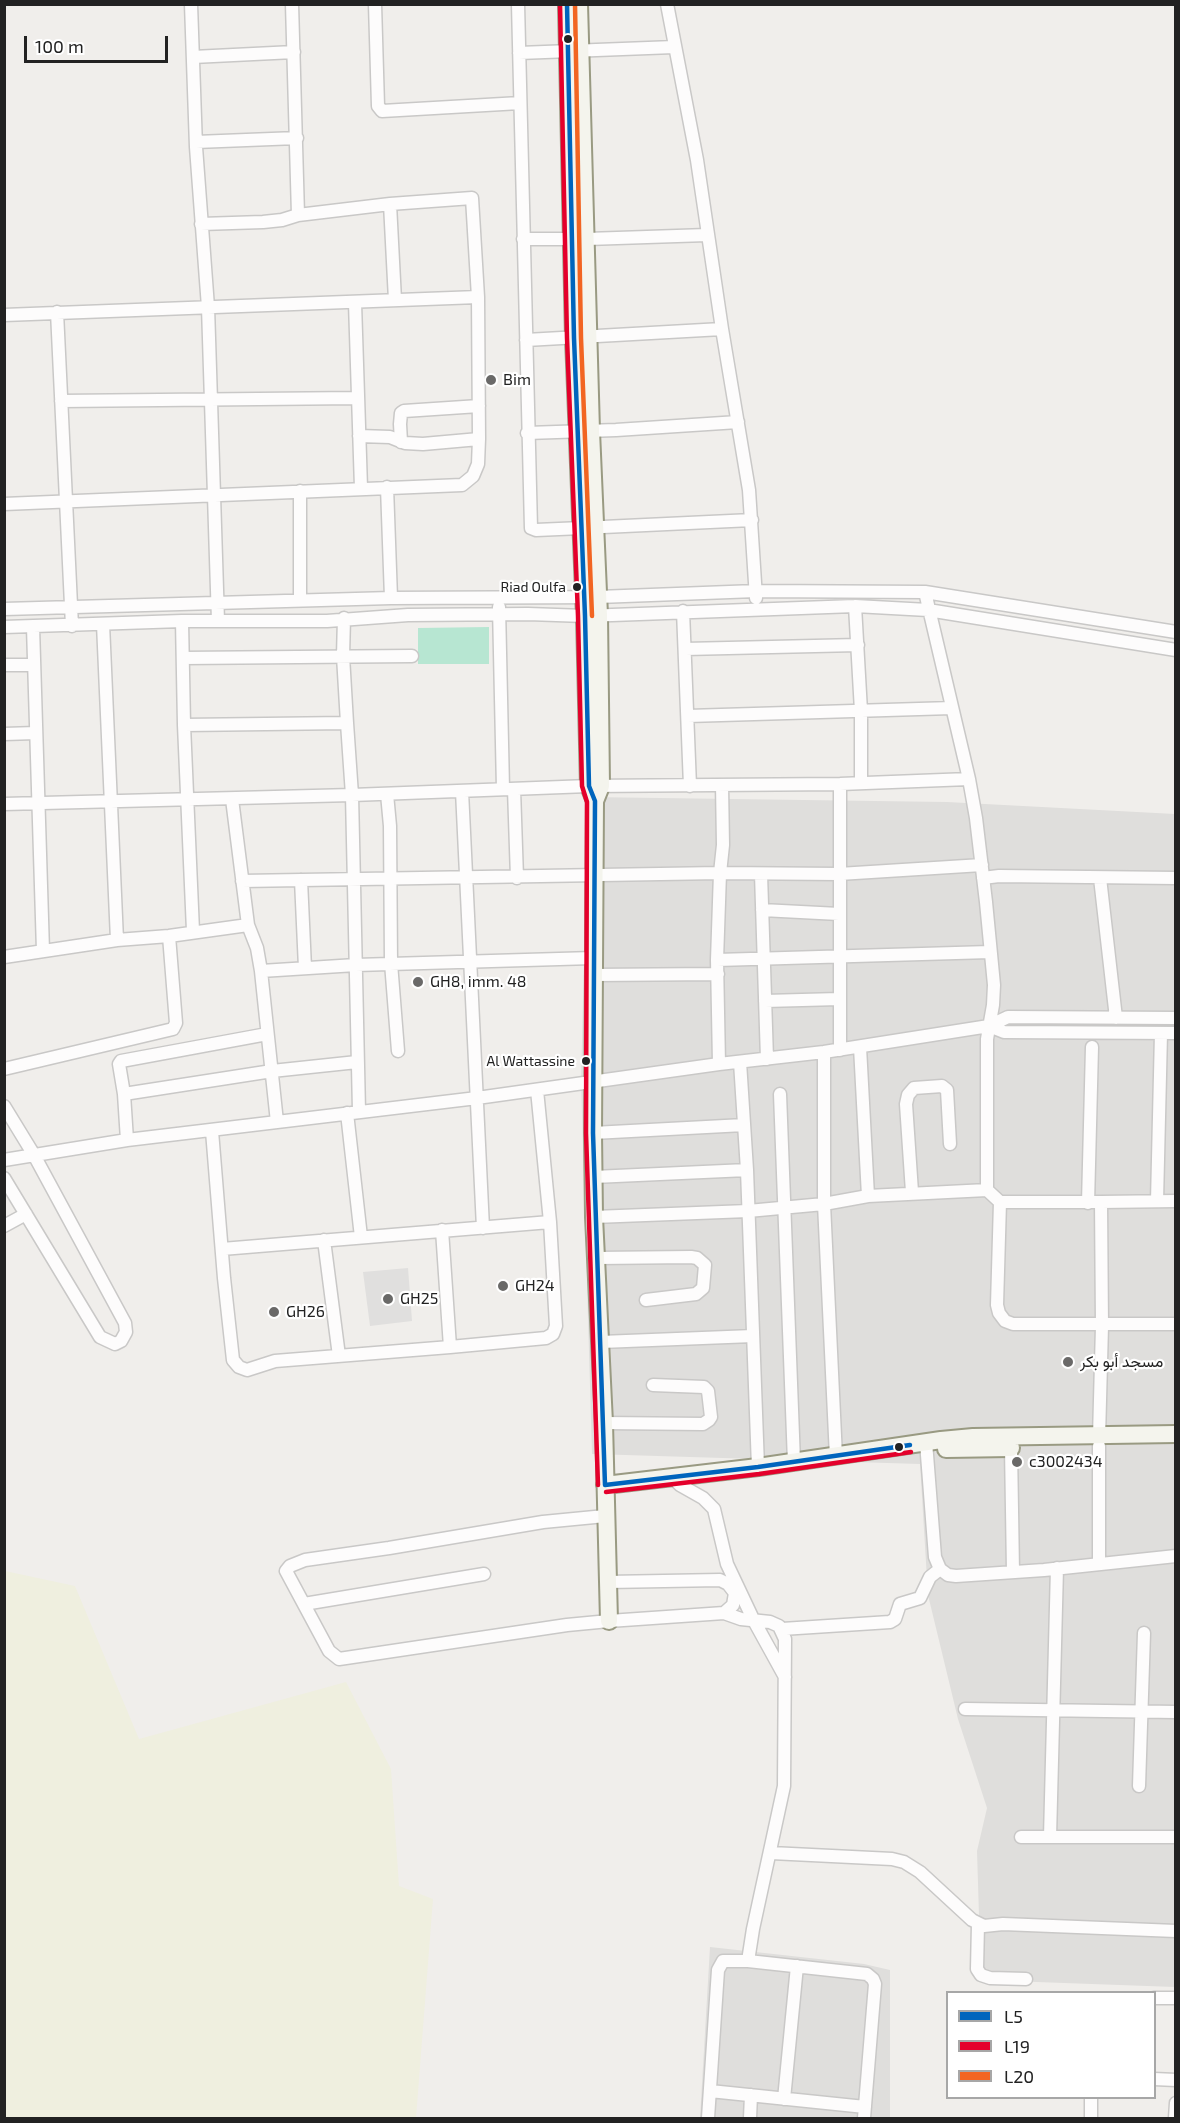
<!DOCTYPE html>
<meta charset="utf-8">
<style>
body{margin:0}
#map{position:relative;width:1180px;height:2123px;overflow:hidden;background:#f0eeeb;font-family:"Exo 2",sans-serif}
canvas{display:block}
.frame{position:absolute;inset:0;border:6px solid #222;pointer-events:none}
.legend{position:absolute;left:946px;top:1991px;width:210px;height:108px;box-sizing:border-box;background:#fff;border:2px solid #a7a7a7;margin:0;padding:8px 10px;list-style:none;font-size:18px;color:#222}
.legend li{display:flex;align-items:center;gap:12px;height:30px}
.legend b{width:30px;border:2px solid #a7a7a7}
.scale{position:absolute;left:24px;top:36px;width:144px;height:27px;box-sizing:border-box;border:3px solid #222;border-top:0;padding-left:8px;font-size:18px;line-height:21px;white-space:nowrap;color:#222;-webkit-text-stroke:4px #fff;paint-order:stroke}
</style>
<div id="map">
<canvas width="1180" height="2123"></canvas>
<div class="frame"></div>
<ul class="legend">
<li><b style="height:8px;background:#0065bd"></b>L5</li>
<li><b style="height:8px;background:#e4002b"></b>L19</li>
<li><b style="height:8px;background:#f26522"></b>L20</li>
</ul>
<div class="scale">100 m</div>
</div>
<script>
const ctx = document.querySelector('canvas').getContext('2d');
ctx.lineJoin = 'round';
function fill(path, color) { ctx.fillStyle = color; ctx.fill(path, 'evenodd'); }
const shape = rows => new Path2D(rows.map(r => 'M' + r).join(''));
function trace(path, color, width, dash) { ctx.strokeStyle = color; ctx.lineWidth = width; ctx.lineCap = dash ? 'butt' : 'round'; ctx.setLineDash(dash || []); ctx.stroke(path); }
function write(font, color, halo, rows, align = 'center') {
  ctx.font = font + ' "Exo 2",Vazirmatn,sans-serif'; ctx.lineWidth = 4.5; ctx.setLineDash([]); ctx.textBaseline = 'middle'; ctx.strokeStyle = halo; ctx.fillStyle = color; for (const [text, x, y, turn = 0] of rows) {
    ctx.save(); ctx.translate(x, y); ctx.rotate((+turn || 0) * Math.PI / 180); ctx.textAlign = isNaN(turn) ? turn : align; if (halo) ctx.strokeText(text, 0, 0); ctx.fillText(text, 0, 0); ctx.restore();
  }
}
fill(shape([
 [588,797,947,802,1175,814,1175,1987,981,1980,977,1851,987,1808,958,1719,928,1595,920,1464,592,1454,581,1081],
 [710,1947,864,1964,890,1970,890,2118,700,2118]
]), '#dfdedc');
fill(shape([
 [5,1571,75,1586,139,1739,346,1682,391,1769,399,1886,433,1899,416,2118,5,2118]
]), '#efefdf');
fill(shape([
 [489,627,489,664,418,664,418,628]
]), '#b7e6d2');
fill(shape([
 [408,1268,412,1321,370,1326,363,1272]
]), '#e0dfde');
const street = shape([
 [191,4,196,147,208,307,218,621],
 [292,4,298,215],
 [375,4,378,106,382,111,520,103],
 [518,4,531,528,536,530,582,528,752,520],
 [667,4,697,160,722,329,749,490,756,598],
 [519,53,674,47],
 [193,57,294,52],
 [196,142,297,138],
 [390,204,395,300],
 [523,239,587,239,707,235],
 [355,303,361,488],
 [57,312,72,626],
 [4,315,478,297],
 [526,340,722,329],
 [61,401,357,398],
 [527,433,616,430,738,422],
 [359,436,390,437,405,443,423,444,479,439],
 [401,442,400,424,401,413,404,411,479,406],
 [387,487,391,598],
 [300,491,300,600],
 [4,504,462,485,473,476,478,464,479,439,478,297,472,198,390,204,298,215,282,220,263,222,201,224],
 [925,592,969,779,976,818,986,902,994,985,993,1005,987,1039,987,1190],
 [855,606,861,711,861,782],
 [499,607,503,789],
 [4,609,391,598,598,597,756,591,925,592,1176,632],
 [683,611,690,786],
 [344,618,343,656,347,723],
 [182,621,184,725,193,931],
 [103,624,117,940],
 [4,627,182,621,327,621,408,615,528,614,585,616,855,606,928,610,1176,650],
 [33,627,43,951],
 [685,649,858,645],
 [183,658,412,656],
 [4,665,34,665],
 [688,716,952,708],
 [4,734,36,733],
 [840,784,840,1050],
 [514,789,517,878],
 [462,791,483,1228],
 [387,794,390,826,391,963,398,1051],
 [232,799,248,925,257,948,261,971,277,1122],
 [4,804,352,795,347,723,184,725],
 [761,874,767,1059],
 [983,878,999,876,1176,878],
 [1100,878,1116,1018],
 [301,880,305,968],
 [242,881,720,873,839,874,982,865],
 [762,910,839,914],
 [4,957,117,940,169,936,248,925],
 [717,960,990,952],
 [261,971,356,965,593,958],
 [593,975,718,974],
 [765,1001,839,999],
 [989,1026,1004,1032,1176,1033],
 [860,1047,868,1196],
 [824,1052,824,1204,836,1457],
 [740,1062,747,1170,758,1467],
 [719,1064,717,960,720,873,723,845,722,785],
 [4,1069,173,1029,176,1023,169,936],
 [124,1094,119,1064,121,1061,267,1034],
 [780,1094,794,1462],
 [4,1106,34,1155,125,1323,126,1332,121,1341,115,1344,100,1337,4,1178],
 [359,1111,352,795,589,786,840,784,969,779],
 [347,1113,361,1237],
 [212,1131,224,1278,233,1360,239,1367,247,1370,275,1361,450,1347,546,1338,553,1334,556,1326,550,1222,537,1090],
 [593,1133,744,1125],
 [127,1140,124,1094,272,1071,357,1062],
 [4,1160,127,1140,477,1098,719,1064,824,1052,989,1026,1008,1017,1176,1018],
 [594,1177,747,1170],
 [912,1192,906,1104,908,1095,914,1088,942,1086,947,1090,950,1144],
 [1157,1201,1161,1033],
 [1000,1202,997,1305,999,1313,1005,1321,1013,1324,1176,1324],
 [1088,1203,1092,1047],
 [594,1217,748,1211,824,1204,868,1196,987,1190,1000,1202,1101,1202],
 [4,1226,26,1214],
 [442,1230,450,1347],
 [324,1240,339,1356],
 [222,1249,550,1222],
 [597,1258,691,1257,697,1258,705,1265,703,1288,696,1294,646,1300],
 [601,1342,753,1336],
 [604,1423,703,1424,709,1420,711,1417,708,1391,704,1387,653,1385],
 [1099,1437,1102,1326,1101,1202,1176,1201],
 [926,1442,935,1557,940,1569,948,1575,956,1576,1044,1570,1176,1556],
 [1099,1446,1099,1564],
 [1011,1448,1013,1572],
 [672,1477,680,1485,703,1498,714,1509,727,1564,753,1619,785,1677],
 [605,1516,543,1522,389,1548,305,1560,290,1566,286,1571,329,1651,339,1659,567,1625,609,1621,724,1613,741,1619,770,1622,779,1626,785,1639,784,1786,753,1929,748,1961],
 [608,1582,720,1580,728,1584,735,1593,733,1605,724,1613],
 [304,1604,484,1574],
 [782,1629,890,1622,895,1619,900,1604,920,1598,930,1577,940,1569],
 [965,1709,1176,1712],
 [1139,1786,1144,1633],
 [1021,1837,1176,1837],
 [1050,1837,1057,1568],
 [771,1853,892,1859,904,1862,920,1872,972,1920,984,1926,1003,1924,1176,1931],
 [978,1924,977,1969,981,1975,990,1978,1026,1979],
 [1154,1998,1176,1998],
 [1154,2079,1176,2080],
 [710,2091,865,2107],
 [784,2099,797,1966],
 [708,2118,718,1970,723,1961,748,1961,867,1974,873,1979,875,1984,864,2118],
 [750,2118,751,2095],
 [1091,2118,1091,2098],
 [1175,2118,1176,2103]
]);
const secondary = shape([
 [567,4,574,338,585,616,589,786,595,801],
 [579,4,591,431,599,615,601,786,595,801,593,1133,594,1217,604,1423,609,1621],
 [946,1449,1011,1448],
 [605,1485,758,1467,941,1440,973,1437,1176,1434]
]);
trace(street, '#c9c8c7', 15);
trace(secondary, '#999a82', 20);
trace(street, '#fdfcfc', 12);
trace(secondary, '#f4f4ed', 16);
trace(shape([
 [567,4,574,338,585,616,589,786,595,801,593,1133,605,1485],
 [605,1485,758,1467,910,1445]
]), '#0065bd', 4.5);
trace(shape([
 [560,4,567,338,578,616,582,786,587,802,586,1133,598,1485],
 [606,1492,759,1474,911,1452]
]), '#e4002b', 4.5);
trace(shape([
 [575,4,581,338,592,616]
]), '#f26522', 4.5);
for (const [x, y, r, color] of [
 [568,39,5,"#222"],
 [491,380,6,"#6a6968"],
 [577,587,5,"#222"],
 [418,982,6,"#6a6968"],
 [586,1061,5,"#222"],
 [503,1286,6,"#6a6968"],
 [388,1299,6,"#6a6968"],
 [274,1312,6,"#6a6968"],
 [1068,1362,6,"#6a6968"],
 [899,1447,5,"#222"],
 [1017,1462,6,"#6a6968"]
]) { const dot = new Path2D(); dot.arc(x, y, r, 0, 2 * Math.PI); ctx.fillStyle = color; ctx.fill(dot); trace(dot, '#fff', 2); }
write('14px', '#222', '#fff', [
 ["Riad Oulfa",566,587],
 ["Al Wattassine",575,1061]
], 'right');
write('16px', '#222', '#fff', [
 ["Bim",503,380],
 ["GH8, imm. 48",430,982],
 ["GH24",515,1286],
 ["GH25",400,1299],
 ["GH26",286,1312],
 ["مسجد أبو بكر",1080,1362],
 ["c3002434",1029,1462]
], 'left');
</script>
